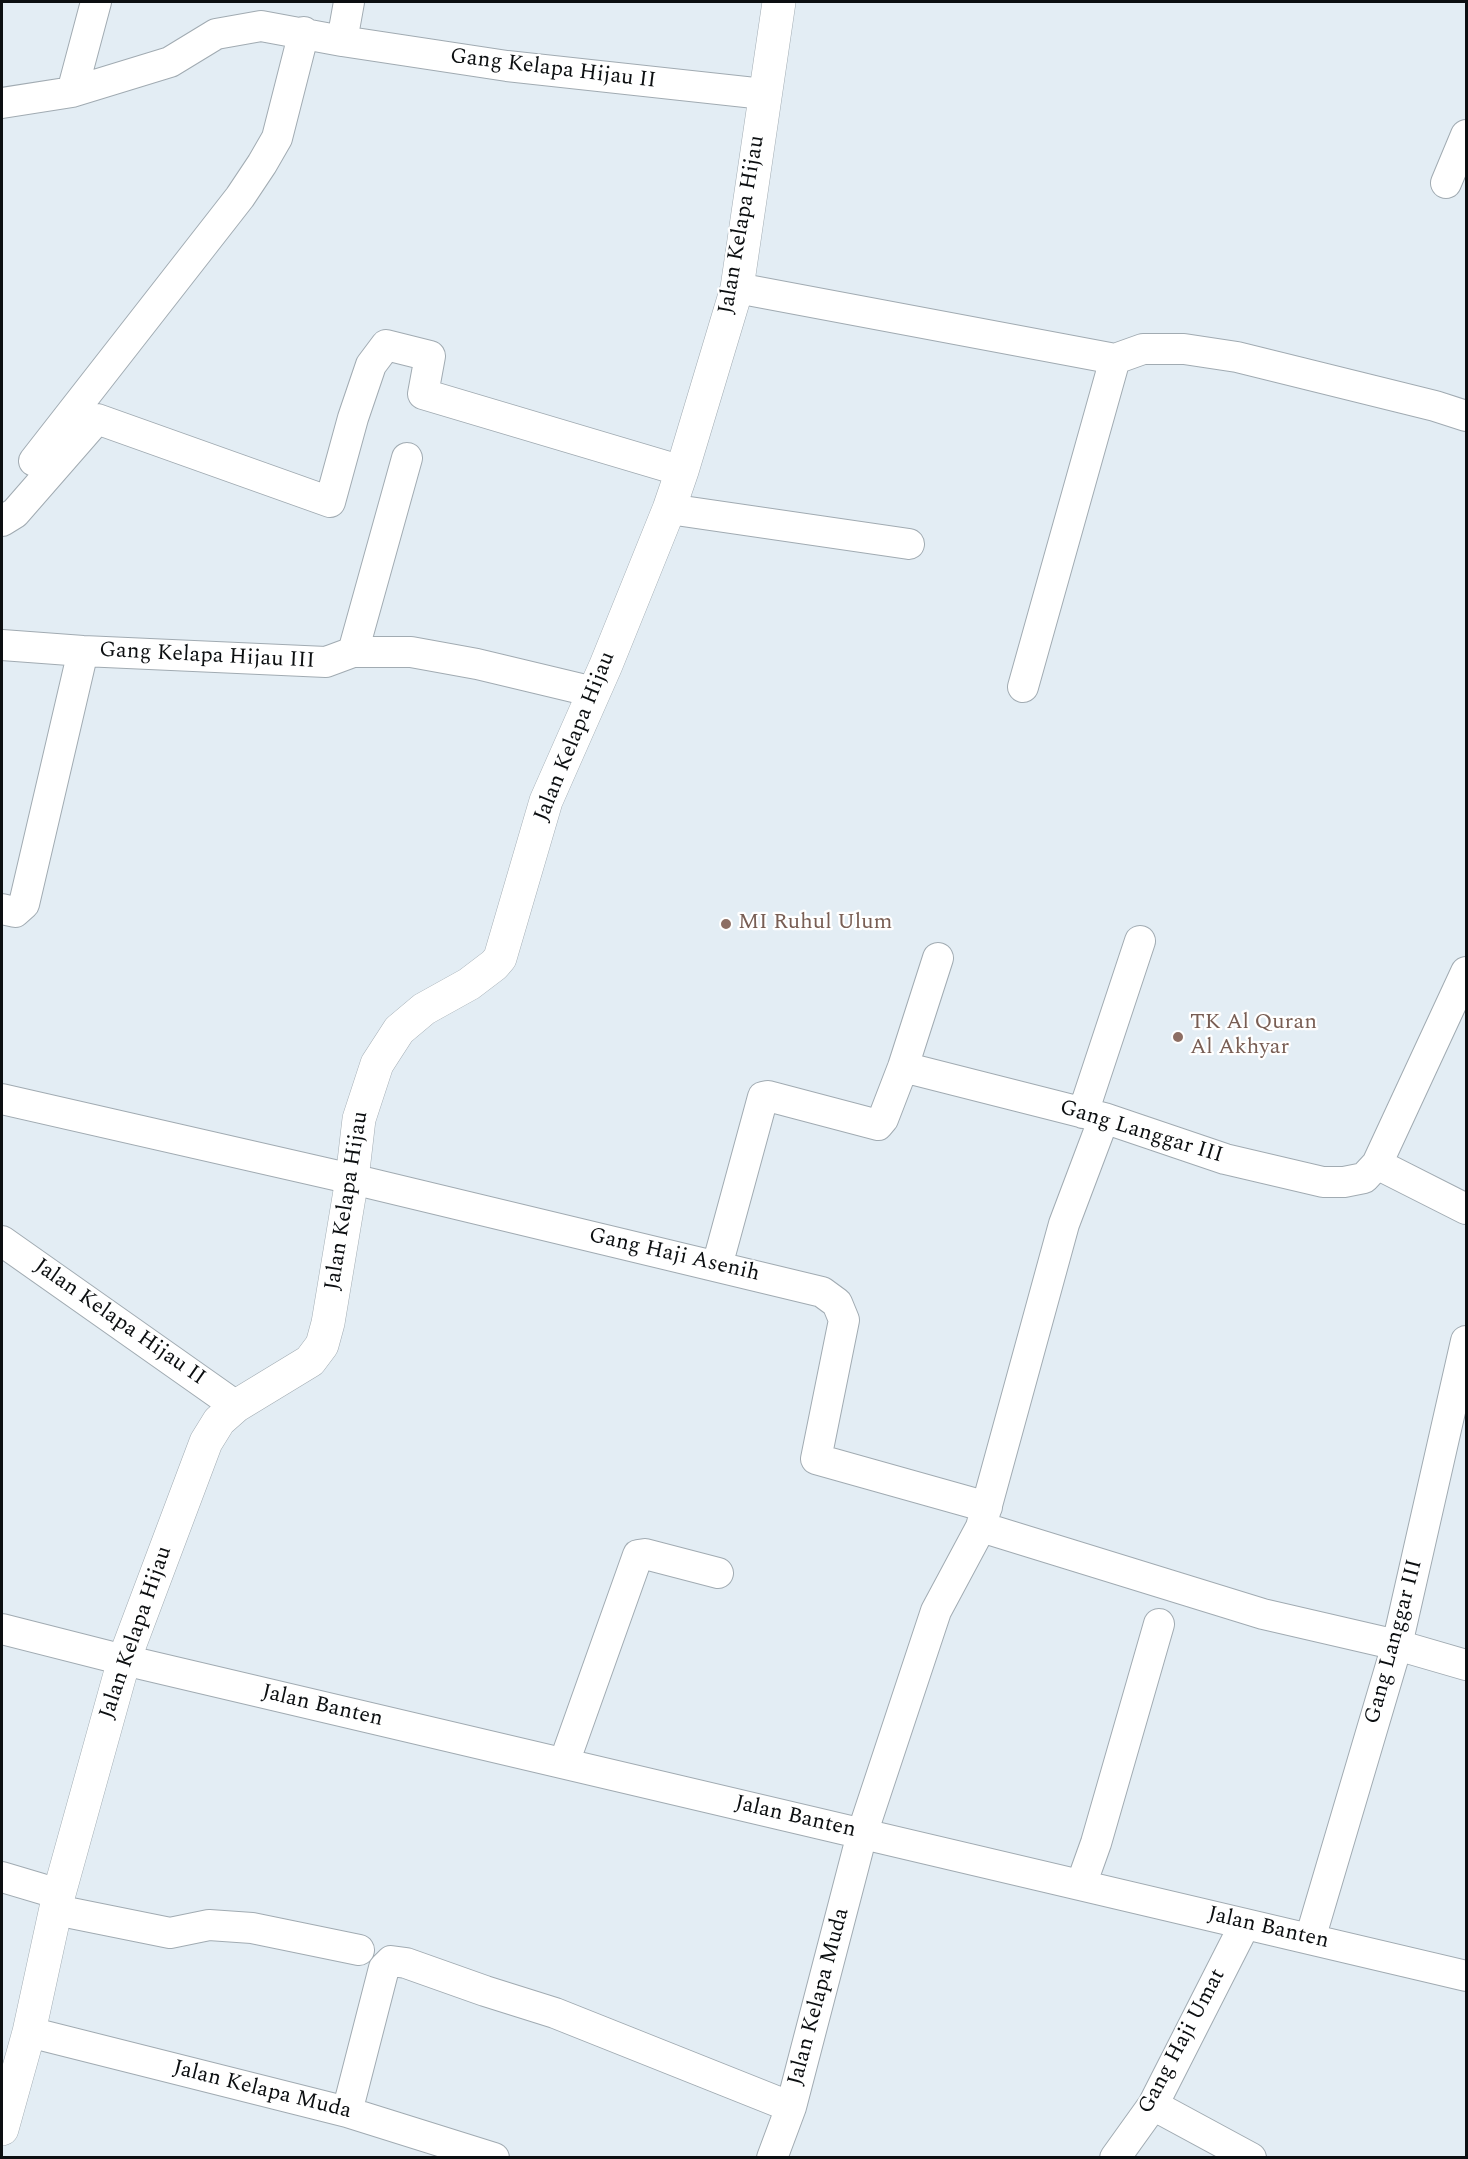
<!DOCTYPE html>
<html>
<head>
<meta charset="utf-8">
<style>
	body { margin:0 }
	#map { position:relative; width:1468px; height:2159px; overflow:hidden; background:#e3edf4; font-family:Spectral,serif }
	canvas { display:block }
	.frame { position:absolute; inset:0; border:3px solid #0c0f11; pointer-events:none }
</style>
</head>
<body>
<div id="map">
<canvas width="1468" height="2159"></canvas>
<div class="frame"></div>
</div>
<script>
const ctx = document.querySelector('canvas').getContext('2d');
ctx.lineJoin = 'round';
function poly(rows) {
  const path = new Path2D();
  for (const r of rows) {
    path.moveTo(r[0], r[1]);
    for (let i = 2; i < r.length; i += 2) path.lineTo(r[i], r[i + 1]);
  }
  return path;
}
function trace(path, color, width, dash) {
  ctx.strokeStyle = color;
  ctx.lineWidth = width;
  ctx.lineCap = dash ? 'butt' : 'round';
  ctx.setLineDash(dash || []);
  ctx.stroke(path);
}
function drawText(font, color, halo, rows, align = 'center') {
  ctx.font = font + ' Spectral,serif';
  ctx.lineWidth = 4.5;
  ctx.setLineDash([]);
  ctx.textBaseline = 'middle';
  ctx.strokeStyle = halo;
  ctx.fillStyle = color;
  for (const [text, x, y, turn = 0] of rows) {
    ctx.save();
    ctx.translate(x, y);
    ctx.rotate((+turn || 0) * Math.PI / 180);
    ctx.textAlign = isNaN(turn) ? turn : align;
    if (halo) ctx.strokeText(text, 0, 0);
    ctx.fillText(text, 0, 0);
    ctx.restore();
  }
}
const street = poly([
	[342,41,349,2],
	[72,92,96,2],
	[2,103,72,92,170,62,216,34,261,26,342,41,507,66,764,94],
	[1446,183,1466,135],
	[737,288,1115,359,1143,349,1184,349,1237,357,1435,406,1466,416],
	[34,461,240,197,262,164,277,138,304,32],
	[669,509,909,544],
	[2,521,15,513,97,419,330,502,353,418,371,365,386,345,430,356,423,394,682,471],
	[2,645,83,651,326,662,353,652,411,652,477,664,594,692],
	[353,652,407,458],
	[1023,687,1115,359],
	[2,909,15,912,24,904,83,651],
	[903,1067,1104,1118,1225,1159,1323,1182,1344,1182,1364,1178,1377,1164,1466,972],
	[2,1099,352,1179,822,1292,837,1303,844,1320,816,1459,987,1507],
	[1083,1113,1140,941],
	[1377,1164,1466,1209],
	[2,1241,236,1406],
	[717,1266,763,1097,768,1096,878,1125,883,1119,903,1067,938,958],
	[981,1527,1263,1614,1397,1645,1466,1665],
	[2,1629,124,1660,1466,1976],
	[564,1763,638,1555,645,1554,718,1573],
	[2,1877,59,1894],
	[1081,1885,1096,1843,1159,1624],
	[56,1910,170,1933,209,1925,252,1928,359,1950],
	[1310,1939,1397,1645,1466,1341],
	[29,2032,347,2112,494,2158],
	[1153,2105,1251,2158],
	[347,2112,384,1968,391,1961,406,1963,485,1991,555,2013,791,2107],
	[772,2158,791,2107,862,1834,936,1611,981,1527,1064,1224,1104,1118],
	[1115,2158,1153,2105,1245,1924]
]);
const secondary = poly([
	[2,2129,29,2032,59,1894,124,1660,206,1442,219,1421,236,1406,310,1361,322,1345,328,1323,352,1179,359,1119,377,1064,399,1030,424,1009,469,984,494,965,500,958,546,801,606,665,669,509,682,471,737,288,779,2]
]);
trace(street, '#a1abb2', 32);
trace(secondary, '#a1abb2', 34);
trace(street, '#fff', 30);
trace(secondary, '#fff', 33);
for (const [x, y, r, color] of [
	[726,924,6,"#8d6e63"],
	[1178,1037,6,"#8d6e63"]
]) {
  const dot = new Path2D();
  dot.arc(x, y, r, 0, 2 * Math.PI);
  ctx.fillStyle = color;
  ctx.fill(dot);
  trace(dot, '#fff', 2);
}
drawText('22px', '#0c0f11', '#fff', [
	["Gang Kelapa Hijau II",553,70,7],
	["Jalan Kelapa Hijau",743,225,-80],
	["Gang Kelapa Hijau III",207,657,3],
	["Jalan Kelapa Hijau",576,737,-68],
	["Gang Langgar III",1141,1133,17],
	["Jalan Kelapa Hijau",348,1201,-81],
	["Gang Haji Asenih",674,1256,13],
	["Jalan Kelapa Hijau II",119,1323,35],
	["Jalan Kelapa Hijau",137,1633,-71],
	["Gang Langgar III",1395,1642,-75],
	["Jalan Banten",322,1707,13],
	["Jalan Banten",795,1818,13],
	["Jalan Banten",1268,1929,13],
	["Jalan Kelapa Muda",820,1997,-75],
	["Gang Haji Umat",1183,2042,-62],
	["Jalan Kelapa Muda",262,2091,14]
]);
drawText('22px', '#785e54', '#fff', [
	["MI Ruhul Ulum",738,924],
	["TK Al Quran",1190,1024],
	["Al Akhyar",1190,1049]
], 'left');
</script>
</body>
</html>
